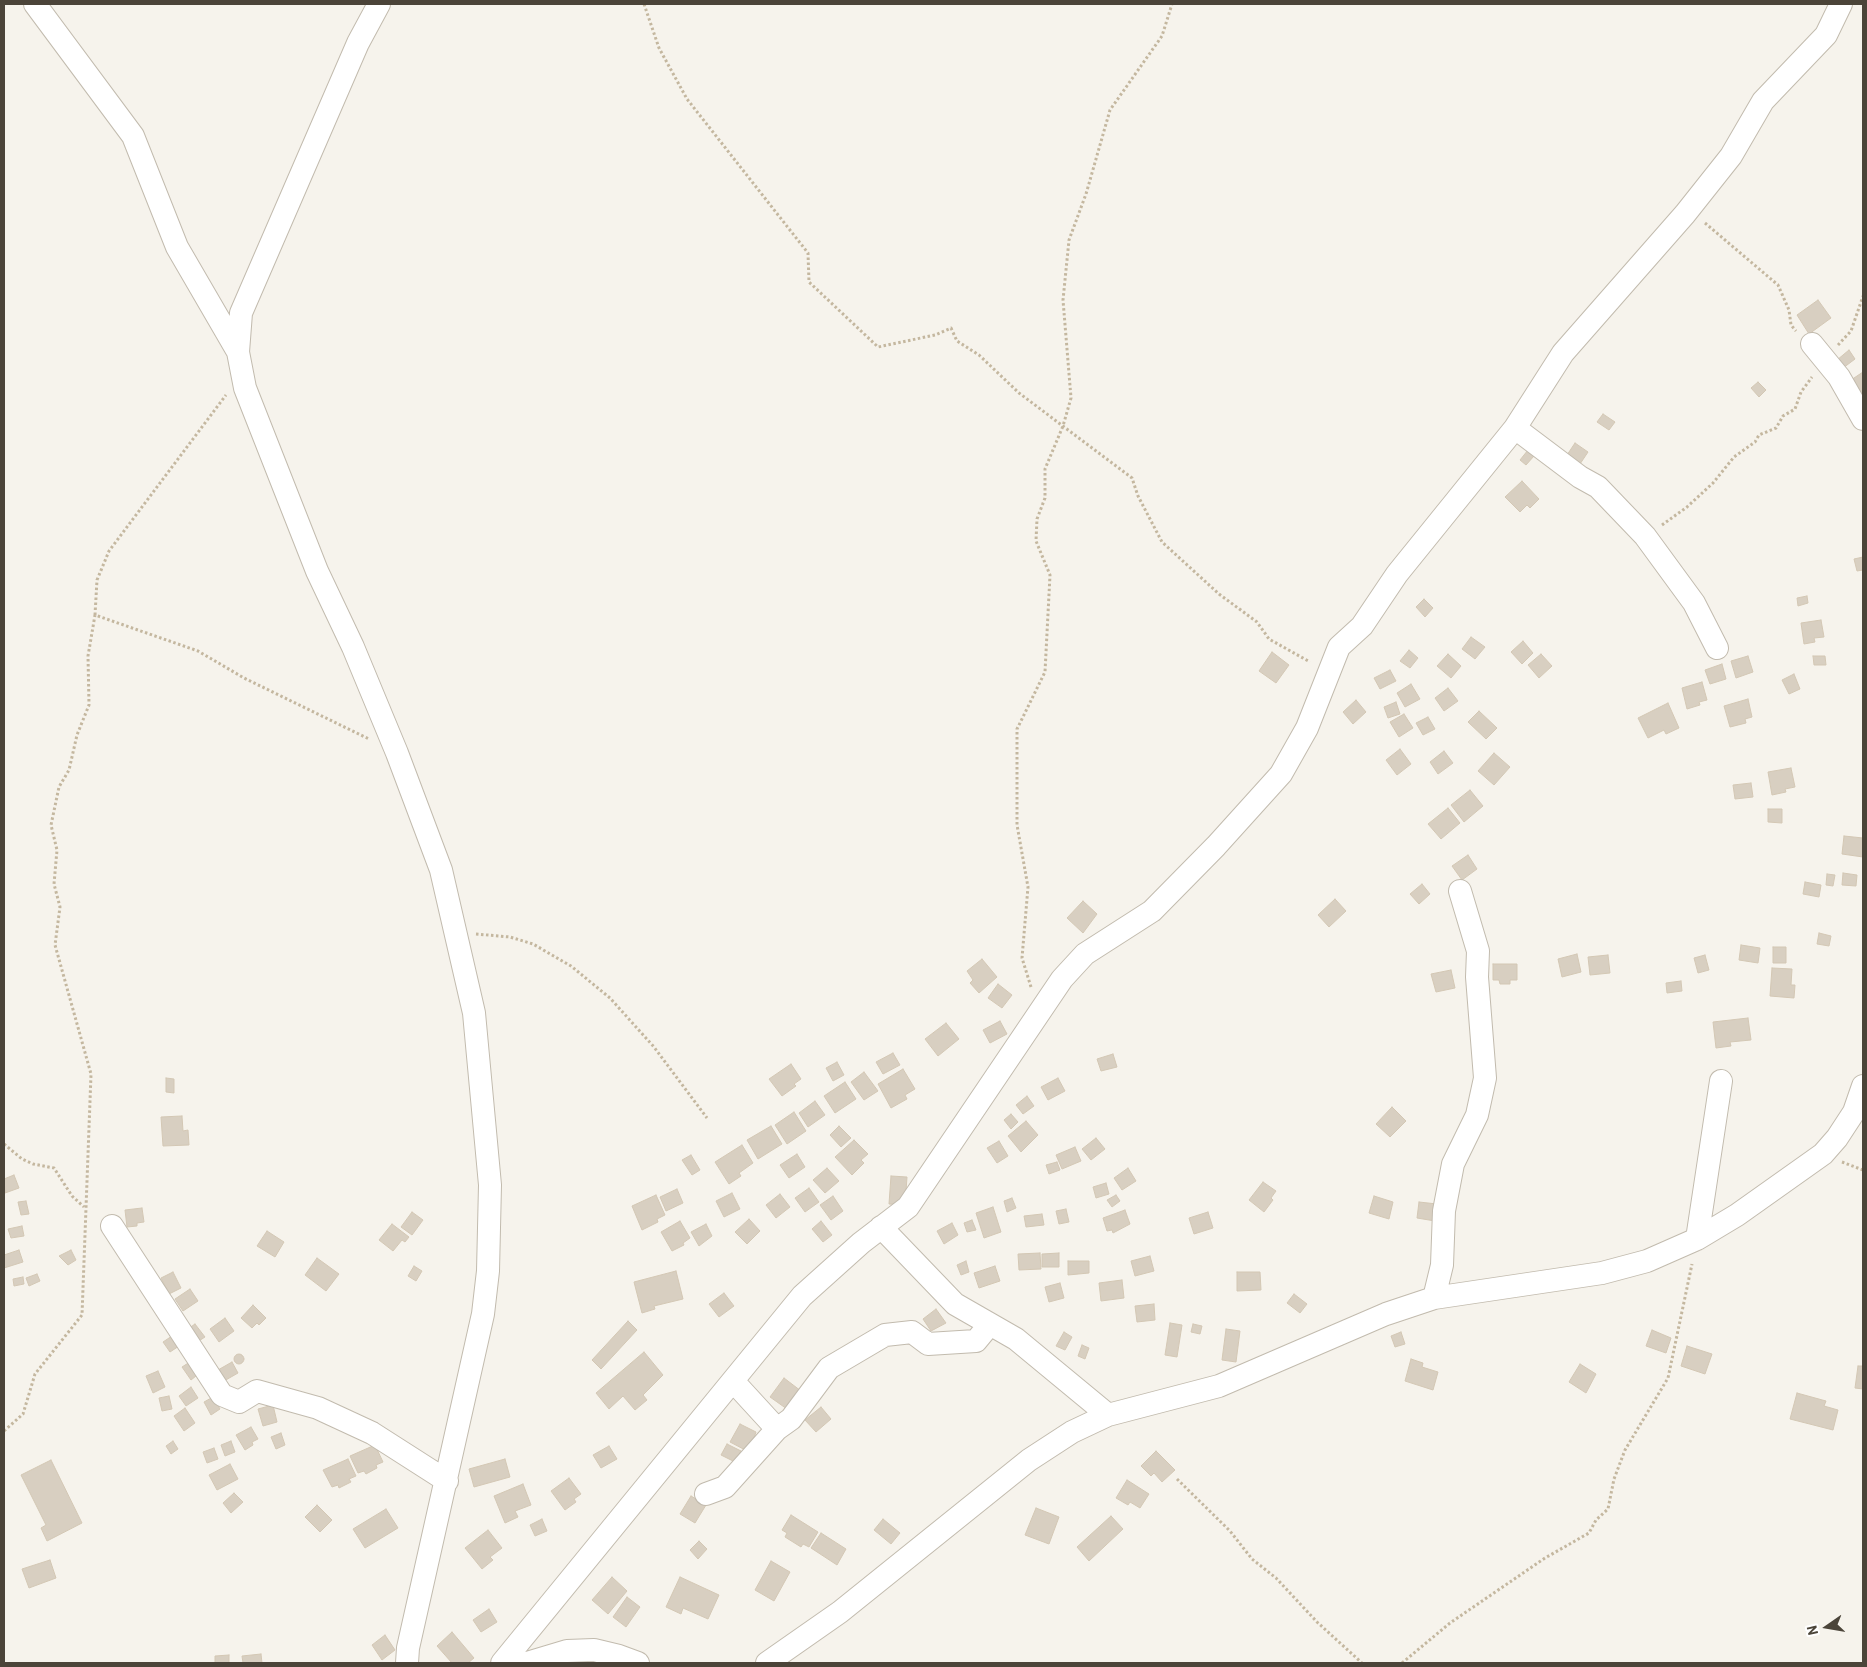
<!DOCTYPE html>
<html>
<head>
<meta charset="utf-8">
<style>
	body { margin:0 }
	#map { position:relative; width:1867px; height:1667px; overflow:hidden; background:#f6f3ec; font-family:Barlow,sans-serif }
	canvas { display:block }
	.frame { position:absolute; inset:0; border:5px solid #4b4439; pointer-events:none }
	.north { position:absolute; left:1802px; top:1602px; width:50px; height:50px; -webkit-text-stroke:4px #fff; paint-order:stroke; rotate:257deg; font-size:14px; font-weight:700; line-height:20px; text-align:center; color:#4b4439 }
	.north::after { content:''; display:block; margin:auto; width:18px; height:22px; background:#4b4439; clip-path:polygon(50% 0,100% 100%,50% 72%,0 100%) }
</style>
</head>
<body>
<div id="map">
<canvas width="1867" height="1667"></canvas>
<div class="frame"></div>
<div class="north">N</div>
</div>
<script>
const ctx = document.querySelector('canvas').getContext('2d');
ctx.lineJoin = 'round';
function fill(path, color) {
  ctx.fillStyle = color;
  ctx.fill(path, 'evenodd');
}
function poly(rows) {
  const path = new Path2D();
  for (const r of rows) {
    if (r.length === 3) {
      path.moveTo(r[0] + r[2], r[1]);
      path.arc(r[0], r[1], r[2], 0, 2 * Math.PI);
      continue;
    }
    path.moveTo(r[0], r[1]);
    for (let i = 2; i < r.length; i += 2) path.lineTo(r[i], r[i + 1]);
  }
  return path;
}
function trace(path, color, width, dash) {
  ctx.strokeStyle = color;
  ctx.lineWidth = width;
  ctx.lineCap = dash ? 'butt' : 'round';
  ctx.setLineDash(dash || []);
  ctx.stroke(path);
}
const building = poly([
	[1818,300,1831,318,1809,334,1797,315,1818,300],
	[1849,350,1855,359,1843,368,1837,360,1849,350],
	[1863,372,1863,393,1860,395,1851,380,1863,372],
	[1758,382,1766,390,1759,397,1751,388,1758,382],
	[1603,414,1615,422,1609,430,1597,422,1603,414],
	[1575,443,1588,452,1580,464,1567,455,1575,443],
	[1528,450,1534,456,1526,465,1520,460,1528,450],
	[1522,481,1539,499,1530,508,1527,505,1520,512,1505,497,1522,481],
	[1863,557,1863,570,1857,571,1854,559,1863,557],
	[1807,596,1808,603,1798,606,1797,598,1807,596],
	[1424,599,1433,608,1425,617,1416,607,1424,599],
	[1821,620,1824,637,1814,638,1815,642,1804,644,1801,623,1821,620],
	[1471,637,1485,647,1475,659,1462,649,1471,637],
	[1523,641,1533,653,1522,664,1511,652,1523,641],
	[1409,650,1418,658,1410,668,1400,661,1409,650],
	[1272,652,1289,665,1276,683,1259,671,1272,652],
	[1448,654,1461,666,1451,678,1437,666,1448,654],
	[1541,654,1552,666,1539,678,1528,665,1541,654],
	[1748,656,1753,672,1736,678,1731,661,1748,656],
	[1813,656,1825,656,1826,665,1814,665,1813,656],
	[1722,664,1726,679,1710,684,1705,670,1722,664],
	[1390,670,1396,681,1380,689,1374,678,1390,670],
	[1794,674,1800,689,1789,694,1782,680,1794,674],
	[1702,682,1707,700,1699,702,1700,705,1687,709,1682,688,1702,682],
	[1411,684,1420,699,1405,707,1397,693,1411,684],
	[1448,688,1458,701,1444,711,1435,698,1448,688],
	[1748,699,1752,717,1745,719,1746,723,1730,727,1724,706,1748,699],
	[1356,700,1366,712,1353,724,1343,712,1356,700],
	[1396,702,1400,714,1388,718,1384,707,1396,702],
	[1668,703,1679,728,1666,734,1664,730,1648,738,1638,718,1668,703],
	[1479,711,1497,728,1486,739,1468,722,1479,711],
	[1404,714,1413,728,1399,737,1390,722,1404,714],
	[1428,717,1435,729,1423,735,1416,723,1428,717],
	[1400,749,1411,764,1397,775,1386,760,1400,749],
	[1444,751,1453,763,1438,774,1430,762,1444,751],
	[1494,753,1510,767,1494,785,1478,771,1494,753],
	[1791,768,1795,787,1785,789,1786,792,1772,795,1768,772,1791,768],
	[1751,783,1753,797,1735,799,1733,785,1751,783],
	[1470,790,1483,806,1464,822,1451,805,1470,790],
	[1448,808,1460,823,1441,839,1428,824,1448,808],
	[1768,809,1782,809,1782,823,1768,822,1768,809],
	[1844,836,1863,838,1863,857,1842,854,1844,836],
	[1468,855,1477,869,1462,880,1452,866,1468,855],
	[1843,873,1857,875,1856,886,1842,885,1843,873],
	[1827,874,1835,875,1833,886,1826,885,1827,874],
	[1805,882,1821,885,1819,897,1803,894,1805,882],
	[1422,884,1430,894,1419,904,1410,894,1422,884],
	[1335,899,1346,911,1329,927,1318,915,1335,899],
	[1083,901,1097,914,1083,933,1067,918,1083,901],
	[1819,933,1831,936,1829,946,1817,944,1819,933],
	[1741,945,1760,948,1758,963,1739,960,1741,945],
	[1773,947,1786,947,1786,963,1773,963,1773,947],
	[1577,954,1581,972,1562,977,1558,959,1577,954],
	[1608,955,1610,973,1590,975,1588,957,1608,955],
	[1705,955,1709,970,1698,973,1694,958,1705,955],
	[982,959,997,977,979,993,970,983,973,980,967,971,982,959],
	[1493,964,1517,964,1517,980,1510,980,1510,984,1500,984,1499,980,1493,980,1493,964],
	[1772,968,1792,969,1791,985,1795,985,1794,998,1770,996,1772,968],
	[1451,970,1455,988,1436,992,1431,974,1451,970],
	[1681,981,1682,991,1667,993,1666,983,1681,981],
	[998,984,1012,995,1002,1008,988,998,998,984],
	[1748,1018,1751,1040,1730,1042,1731,1046,1716,1048,1713,1022,1748,1018],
	[1000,1021,1007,1034,990,1043,983,1030,1000,1021],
	[946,1023,959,1039,938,1056,925,1039,946,1023],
	[893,1053,900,1065,883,1074,876,1062,893,1053],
	[1113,1054,1117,1067,1101,1071,1097,1059,1113,1054],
	[837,1062,844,1075,833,1081,826,1068,837,1062],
	[791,1064,801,1079,794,1084,796,1086,782,1096,769,1079,791,1064],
	[903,1069,915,1089,905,1095,907,1099,891,1108,878,1084,903,1069],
	[864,1072,878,1091,864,1100,851,1082,864,1072],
	[166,1078,174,1079,174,1093,166,1092,166,1078],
	[1058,1078,1065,1091,1048,1100,1041,1087,1058,1078],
	[845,1082,856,1099,835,1113,824,1096,845,1082],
	[1027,1096,1034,1106,1023,1114,1016,1105,1027,1096],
	[815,1101,825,1115,808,1127,799,1113,815,1101],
	[1392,1107,1406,1121,1390,1137,1376,1124,1392,1107],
	[794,1112,806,1131,787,1144,775,1125,794,1112],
	[1011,1114,1018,1122,1011,1129,1004,1120,1011,1114],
	[182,1116,183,1131,188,1130,189,1145,163,1146,161,1117,182,1116],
	[1026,1121,1038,1135,1021,1152,1008,1136,1026,1121],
	[771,1126,782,1144,758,1159,747,1140,771,1126],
	[839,1126,851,1138,841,1147,830,1135,839,1126],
	[1096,1138,1105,1149,1091,1160,1082,1149,1096,1138],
	[854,1140,868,1154,861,1160,864,1163,852,1175,835,1157,854,1140],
	[999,1141,1008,1156,997,1163,987,1148,999,1141],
	[742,1145,753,1163,739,1173,741,1176,729,1184,715,1162,742,1145],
	[1075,1147,1081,1161,1062,1169,1056,1155,1075,1147],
	[797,1154,805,1167,789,1178,780,1165,797,1154],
	[691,1155,700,1170,692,1175,682,1160,691,1155],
	[1057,1162,1060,1170,1049,1174,1046,1165,1057,1162],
	[827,1168,839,1181,825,1193,813,1180,827,1168],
	[1128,1168,1136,1181,1122,1190,1114,1178,1128,1168],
	[14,1175,19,1188,5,1193,4,1179,14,1175],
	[891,1176,907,1177,905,1205,889,1204,891,1176],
	[1263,1182,1276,1191,1271,1198,1273,1200,1264,1212,1249,1200,1263,1182],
	[1106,1183,1109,1194,1096,1198,1093,1187,1106,1183],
	[809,1188,819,1202,805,1212,795,1198,809,1188],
	[677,1189,683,1203,666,1211,660,1197,677,1189],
	[732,1193,740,1209,724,1217,716,1201,732,1193],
	[780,1194,790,1207,776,1218,766,1205,780,1194],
	[656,1195,665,1215,657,1219,658,1222,642,1230,632,1206,656,1195],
	[1116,1195,1120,1201,1112,1207,1107,1200,1116,1195],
	[833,1196,843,1211,831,1220,820,1205,833,1196],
	[1374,1196,1393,1202,1389,1219,1369,1213,1374,1196],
	[1012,1198,1016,1208,1007,1212,1004,1201,1012,1198],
	[26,1201,29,1214,21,1215,18,1202,26,1201],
	[1419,1202,1437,1204,1435,1221,1417,1218,1419,1202],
	[993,1207,1001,1232,984,1238,976,1213,993,1207],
	[142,1208,144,1222,137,1223,137,1226,127,1227,125,1210,142,1208],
	[1066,1209,1069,1222,1059,1224,1056,1211,1066,1209],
	[1125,1210,1130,1224,1113,1233,1112,1230,1107,1231,1103,1218,1125,1210],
	[412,1212,423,1220,412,1235,401,1227,412,1212],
	[1208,1212,1213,1228,1194,1234,1189,1218,1208,1212],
	[1042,1214,1044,1225,1026,1227,1024,1216,1042,1214],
	[749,1219,760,1231,747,1244,735,1232,749,1219],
	[972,1220,976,1230,967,1232,964,1223,972,1220],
	[680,1221,690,1238,683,1243,684,1245,672,1251,661,1232,680,1221],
	[821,1221,832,1235,823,1242,812,1229,821,1221],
	[952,1223,958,1235,944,1244,937,1231,952,1223],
	[392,1224,409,1237,405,1242,402,1240,393,1251,379,1240,392,1224],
	[706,1224,712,1236,699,1246,691,1232,706,1224],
	[22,1226,24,1236,11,1238,8,1229,22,1226],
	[267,1231,284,1242,275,1257,257,1246,267,1231],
	[19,1250,23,1262,4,1268,4,1255,19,1250],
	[71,1250,76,1260,68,1265,59,1256,71,1250],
	[1040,1253,1041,1269,1019,1270,1018,1254,1040,1253],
	[1059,1253,1059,1267,1042,1267,1042,1254,1059,1253],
	[1150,1256,1154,1271,1135,1276,1131,1261,1150,1256],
	[317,1258,339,1274,326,1291,305,1275,317,1258],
	[966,1261,969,1272,961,1275,957,1265,966,1261],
	[1068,1261,1089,1261,1089,1273,1068,1275,1068,1261],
	[414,1266,422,1271,416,1281,408,1276,414,1266],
	[995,1266,1000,1281,979,1288,974,1273,995,1266],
	[676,1271,683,1299,654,1306,655,1309,642,1313,634,1282,676,1271],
	[173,1272,181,1288,169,1294,161,1278,173,1272],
	[1237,1272,1260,1272,1261,1290,1237,1291,1237,1272],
	[37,1274,40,1281,29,1286,26,1278,37,1274],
	[23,1277,24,1284,14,1286,13,1279,23,1277],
	[1122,1280,1124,1298,1101,1301,1099,1283,1122,1280],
	[1060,1283,1064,1298,1049,1302,1045,1287,1060,1283],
	[190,1289,198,1301,183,1311,175,1299,190,1289],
	[724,1293,734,1306,719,1317,709,1304,724,1293],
	[1294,1294,1307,1304,1300,1313,1287,1303,1294,1294],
	[1154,1304,1155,1320,1137,1322,1135,1306,1154,1304],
	[253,1305,266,1318,259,1325,257,1323,252,1328,241,1318,253,1305],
	[936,1309,946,1323,931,1331,923,1319,936,1309],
	[225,1318,234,1331,219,1342,210,1329,225,1318],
	[628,1321,637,1330,601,1369,592,1360,628,1321],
	[1170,1323,1182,1325,1177,1357,1165,1355,1170,1323],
	[195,1324,205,1337,194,1344,185,1331,195,1324],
	[1193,1324,1202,1326,1200,1334,1191,1332,1193,1324],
	[1226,1329,1240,1331,1236,1362,1222,1360,1226,1329],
	[1652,1330,1671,1338,1666,1353,1646,1346,1652,1330],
	[1064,1332,1072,1337,1065,1350,1056,1346,1064,1332],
	[1401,1332,1405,1344,1395,1347,1391,1336,1401,1332],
	[172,1336,179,1346,170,1352,163,1342,172,1336],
	[1082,1345,1089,1348,1085,1359,1078,1356,1082,1345],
	[1687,1346,1712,1354,1705,1374,1681,1366,1687,1346],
	[644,1352,663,1375,643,1395,647,1400,635,1410,623,1396,609,1409,596,1393,644,1352],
	[239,1359,5],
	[1411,1359,1423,1363,1422,1367,1438,1372,1433,1390,1405,1381,1411,1359],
	[193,1360,201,1372,191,1380,182,1367,193,1360],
	[232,1362,238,1373,224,1381,218,1370,232,1362],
	[1580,1364,1596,1374,1586,1393,1569,1382,1580,1364],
	[1858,1366,1863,1366,1863,1389,1855,1388,1858,1366],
	[158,1371,165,1387,153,1393,146,1376,158,1371],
	[784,1378,801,1391,787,1409,770,1397,784,1378],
	[191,1387,198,1398,186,1406,179,1396,191,1387],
	[1797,1393,1826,1401,1824,1406,1838,1410,1833,1430,1790,1419,1797,1393],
	[169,1396,172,1409,162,1411,159,1398,169,1396],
	[213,1397,220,1409,211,1415,204,1402,213,1397],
	[273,1405,277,1422,263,1426,258,1409,273,1405],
	[821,1407,831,1419,816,1432,805,1420,821,1407],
	[185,1408,195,1423,184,1431,174,1416,185,1408],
	[740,1424,756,1432,749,1452,730,1442,740,1424],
	[251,1427,258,1439,252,1442,253,1445,245,1450,236,1435,251,1427],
	[281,1433,285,1445,276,1449,271,1437,281,1433],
	[173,1441,178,1449,171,1454,166,1446,173,1441],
	[231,1441,235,1452,225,1456,221,1445,231,1441],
	[727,1444,741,1451,735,1462,721,1455,727,1444],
	[375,1445,383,1462,376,1465,377,1468,366,1474,364,1471,358,1473,350,1456,375,1445],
	[609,1446,617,1459,601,1468,593,1455,609,1446],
	[214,1448,218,1459,207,1463,203,1452,214,1448],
	[1156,1451,1175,1470,1162,1482,1154,1473,1151,1476,1141,1466,1156,1451],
	[348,1459,356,1476,349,1479,351,1482,339,1488,338,1485,332,1487,323,1470,348,1459],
	[505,1459,510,1477,474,1487,469,1469,505,1459],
	[51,1460,82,1523,47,1541,41,1528,46,1525,21,1475,51,1460],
	[230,1464,238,1479,217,1490,209,1475,230,1464],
	[569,1478,581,1494,574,1499,576,1502,565,1510,551,1491,569,1478],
	[1127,1480,1149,1494,1140,1508,1130,1502,1128,1505,1116,1498,1127,1480],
	[523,1484,531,1505,515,1511,518,1517,505,1523,494,1496,523,1484],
	[234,1493,243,1502,231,1513,223,1503,234,1493],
	[691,1496,706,1505,695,1523,680,1514,691,1496],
	[317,1505,332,1520,320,1532,305,1517,317,1505],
	[1036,1508,1059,1517,1049,1544,1025,1535,1036,1508],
	[386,1509,398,1528,365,1548,353,1529,386,1509],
	[791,1515,818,1532,809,1547,803,1544,801,1547,785,1537,787,1533,782,1530,791,1515],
	[1111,1516,1123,1529,1089,1561,1077,1547,1111,1516],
	[542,1519,547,1531,535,1536,530,1525,542,1519],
	[883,1519,900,1533,891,1544,874,1530,883,1519],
	[488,1530,502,1548,490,1557,493,1560,482,1569,465,1548,488,1530],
	[821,1533,846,1549,837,1565,811,1548,821,1533],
	[699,1541,707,1549,698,1559,690,1550,699,1541],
	[50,1560,56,1578,29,1588,22,1569,50,1560],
	[771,1561,790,1572,774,1601,755,1590,771,1561],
	[612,1577,627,1591,608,1614,592,1600,612,1577],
	[680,1577,719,1595,708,1619,683,1608,681,1614,666,1607,680,1577],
	[627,1597,640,1607,626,1627,613,1617,627,1597],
	[489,1609,497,1622,481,1632,473,1620,489,1609],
	[452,1632,474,1658,468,1663,452,1663,437,1646,452,1632],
	[385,1635,395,1650,382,1660,372,1645,385,1635],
	[261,1654,262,1663,243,1663,242,1656,261,1654],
	[229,1655,229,1663,215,1663,215,1656,229,1655]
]);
fill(building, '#d8cfc1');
trace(building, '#d3c7b4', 1);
const minor = poly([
	[35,4,133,136,177,247,238,352],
	[379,4,358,43,241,313,238,352,245,388,317,571,353,647,397,753,441,870,474,1013,490,1185,488,1271,483,1314,408,1648,407,1663],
	[1812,344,1839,377,1863,419],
	[1515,428,1580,477,1598,487,1645,536,1694,603,1717,648],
	[112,1226,222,1395,239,1402,257,1391,318,1408,372,1433,447,1481],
	[881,1227,955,1304,1016,1339,1108,1415],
	[1697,1239,1721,1081],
	[1434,1298,1442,1265,1444,1211,1453,1164,1477,1115,1485,1078,1477,977,1478,951,1460,891],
	[733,1381,777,1429],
	[706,1494,725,1487,777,1429,791,1419,829,1368,885,1335,912,1332,928,1344,976,1341,990,1324],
	[502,1663,802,1296,861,1243,908,1207,1062,979,1085,954,1152,911,1216,846,1281,774,1307,728,1339,647,1362,626,1397,574,1515,428,1563,353,1685,214,1731,156,1763,101,1826,35,1841,4],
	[527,1663,567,1651,594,1650,619,1656,638,1663],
	[767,1663,840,1612,1029,1460,1072,1432,1108,1415,1219,1386,1386,1314,1434,1298,1602,1273,1647,1261,1697,1239,1737,1215,1823,1154,1837,1138,1854,1112,1863,1086]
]);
trace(minor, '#c2bbae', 24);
trace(poly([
	[644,4,659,48,687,99,808,253,809,282,878,347,935,335,951,328,957,341,979,355,1019,393,1132,478,1138,496,1162,542,1219,594,1257,622,1269,639,1310,662],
	[1705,223,1778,285,1789,310,1791,325,1796,331],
	[1838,345,1851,331,1863,296],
	[1662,525,1687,507,1713,483,1734,457,1755,442,1759,435,1776,428,1783,416,1795,409,1801,392,1812,377],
	[95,615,97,580,109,551,226,395],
	[476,934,510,937,533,944,571,966,610,998,654,1047,707,1118],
	[1031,987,1022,958,1028,887,1017,825,1017,729,1045,672,1050,575,1036,541,1037,519,1045,498,1045,469,1063,426,1071,398,1063,300,1069,240,1086,194,1110,110,1162,36,1172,4],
	[4,1144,22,1159,33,1164,54,1168,72,1196,84,1207],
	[1842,1162,1863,1170],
	[4,1431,23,1414,35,1374,82,1315,91,1074,55,945,60,907,54,884,57,850,51,825,59,787,69,770,77,735,89,705,88,656,95,615,198,651,244,678,369,739],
	[1177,1479,1230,1531,1252,1559,1276,1578,1317,1622,1362,1663],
	[1402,1663,1450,1623,1545,1558,1589,1533,1596,1520,1608,1509,1614,1479,1625,1450,1668,1378,1692,1264]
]), '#c4b79f', 3, [2.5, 2.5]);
trace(minor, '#fff', 22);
</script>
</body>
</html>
